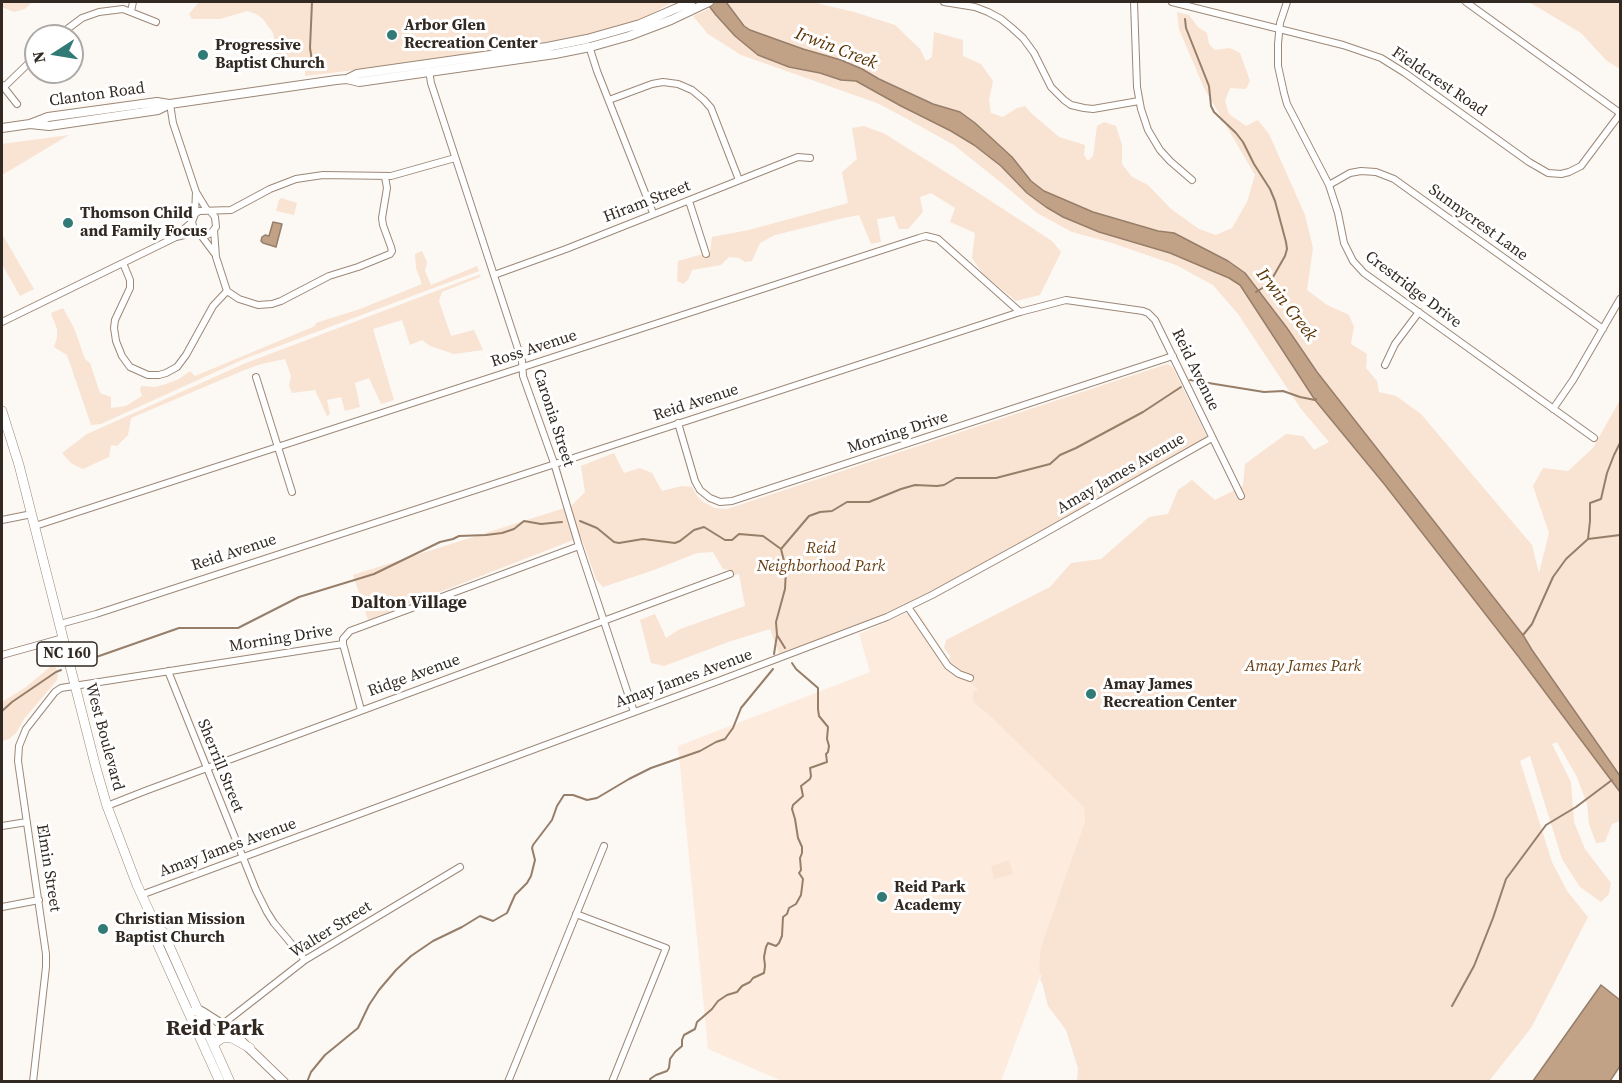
<!DOCTYPE html>
<html>
<head>
<meta charset="utf-8">
<style>
	body { margin:0 }
	#map { position:relative; width:1622px; height:1083px; overflow:hidden; background:#fcf8f4; font-family:"Source Serif 4",serif }
	canvas { display:block }
	.frame { position:absolute; inset:0; border:3px solid #312922; pointer-events:none }
	.north { position:absolute; left:24px; top:24px; width:60px; height:60px; box-sizing:border-box; background:#fff; border:2px solid #ada9a7; border-radius:50%; rotate:258deg; font-size:16px; font-weight:700; line-height:24px; text-align:center; color:#312922 }
	.north::after { content:''; display:block; margin:auto; width:21px; height:27px; background:#317a76; clip-path:polygon(50% 0,100% 100%,50% 72%,0 100%) }
</style>
</head>
<body>
<div id="map">
<canvas width="1622" height="1083"></canvas>
<div class="frame"></div>
<div class="north">N</div>
</div>
<script>
const ctx = document.querySelector('canvas').getContext('2d');
ctx.lineJoin = 'round';
function fill(path, color) {
  ctx.fillStyle = color;
  ctx.fill(path, 'evenodd');
}
function poly(rows) {
  const path = new Path2D();
  for (const r of rows) {
    path.moveTo(r[0], r[1]);
    for (let i = 2; i < r.length; i += 2) path.lineTo(r[i], r[i + 1]);
  }
  return path;
}
function trace(path, color, width, dash) {
  ctx.strokeStyle = color;
  ctx.lineWidth = width;
  ctx.lineCap = dash ? 'butt' : 'round';
  ctx.setLineDash(dash || []);
  ctx.stroke(path);
}
function drawText(font, color, halo, rows, align = 'center') {
  ctx.font = font + ' "Source Serif 4",serif';
  ctx.lineWidth = 6;
  ctx.setLineDash([]);
  ctx.textBaseline = 'middle';
  ctx.strokeStyle = halo;
  ctx.fillStyle = color;
  for (const [text, x, y, turn = 0] of rows) {
    ctx.save();
    ctx.translate(x, y);
    ctx.rotate((+turn || 0) * Math.PI / 180);
    ctx.textAlign = isNaN(turn) ? turn : align;
    if (halo) ctx.strokeText(text, 0, 0);
    ctx.fillText(text, 0, 0);
    ctx.restore();
  }
}
fill(poly([
	[916,609,948,659,1101,814,1001,1081,782,1081,708,1049,678,746,870,672,859,634]
]), '#fdecde');
fill(poly([
	[2,2,32,2,25,9,14,12,2,7],
	[199,2,672,2,648,16,631,23,580,37,406,64,305,76,305,68,295,70,277,67,276,46,273,33,263,19,256,14,247,11,220,19,192,19,189,14],
	[726,2,815,2,820,4,854,12,895,25,920,49,926,61,932,57,934,32,963,40,963,56,981,64,993,81,989,100,991,113,1003,117,1017,108,1025,106,1031,113,1059,137,1085,145,1084,155,1088,161,1093,156,1097,126,1104,122,1116,126,1122,145,1122,164,1132,177,1148,185,1171,209,1199,229,1216,235,1232,228,1247,202,1255,175,1204,88,1179,29,1177,12,1189,15,1198,27,1207,33,1209,44,1215,50,1230,48,1240,53,1250,81,1246,89,1230,88,1225,101,1229,114,1246,126,1258,120,1269,134,1305,215,1313,248,1307,290,1327,305,1349,315,1354,327,1351,344,1367,354,1366,368,1377,381,1379,392,1396,396,1421,414,1532,545,1539,573,1549,533,1533,486,1543,468,1568,471,1593,448,1620,400,1620,776,1531,650,1523,635,1317,372,1287,328,1257,291,1251,280,1174,233,1158,231,1093,212,1044,191,1031,181,1012,157,960,112,933,104,879,79,862,69,841,60,803,49,750,30,744,26],
	[1529,2,1620,2,1620,69,1607,61,1581,33],
	[711,8,735,36,758,55,841,80,856,81,923,118,951,131,974,145,1001,166,1027,193,1063,217,1099,232,1170,253,1229,278,1240,285,1315,400,1343,434,1356,427,1620,792,1620,821,1612,824,1605,842,1596,843,1589,824,1587,804,1577,777,1557,742,1552,744,1571,782,1574,822,1585,849,1611,883,1609,894,1601,902,1580,887,1562,859,1530,756,1520,761,1552,862,1567,891,1588,917,1531,1028,1489,1081,1077,1081,1078,1068,1066,1030,1048,1006,1042,982,1040,980,1041,976,1039,968,1041,947,1085,822,1084,807,987,713,973,702,973,692,978,690,948,659,951,657,944,648,946,640,1050,587,1071,563,1101,559,1149,517,1168,514,1178,490,1192,480,1215,500,1243,486,1245,464,1286,434,1303,436,1314,450,1329,442,1301,409,1238,314,1213,285,1176,265,1109,242,1072,232,1037,213,1004,185,954,145,911,121,877,103,741,55,708,34,693,16],
	[864,126,885,134,974,190,1052,241,1061,252,1040,295,1016,301,983,274,972,258,975,233,950,222,955,208,931,193,920,197,923,212,908,229,899,229,894,216,877,219,881,242,871,244,859,215,839,219,775,235,760,243,752,261,745,262,739,258,729,257,721,265,692,270,688,280,683,284,677,281,678,261,710,252,712,237,749,230,848,203,842,172,857,159,852,128],
	[69,135,2,175,2,144],
	[281,198,297,203,294,215,276,211,279,200],
	[2,234,34,289,20,296,2,264],
	[422,251,427,262,425,271,431,285,477,266,479,271,244,359,101,424,91,425,67,355,54,347,57,337,57,329,51,313,63,308,74,328,85,359,90,363,100,393,111,397,111,408,126,406,142,396,140,390,141,386,155,387,166,384,179,379,190,371,195,376,315,326,316,323,360,309,422,284,416,268,415,254],
	[481,274,480,277,442,292,439,301,451,336,474,330,483,350,454,354,430,346,422,340,410,345,402,320,373,329,394,400,381,404,369,378,355,383,360,407,345,411,341,397,327,400,330,414,327,416,315,390,292,393,289,386,291,376,285,359,261,364,242,371,131,418,128,435,117,446,111,445,109,457,83,469,72,464,62,453,87,434,246,363],
	[1167,364,1170,365,1173,368,1207,437,1031,537,914,601,856,626,779,654,770,629,731,641,664,666,651,663,640,620,655,614,666,638,680,629,745,606,739,574,731,576,729,570,723,569,713,552,697,553,654,570,603,587,596,579,581,537,368,620,353,575,571,506,585,492,581,466,614,453,624,473,640,468,652,473,662,491,682,486,692,487,697,496,703,502,715,508,727,509],
	[55,666,58,674,57,680,24,719,16,733,9,739,2,741,2,702,26,687,50,667],
	[1009,860,1013,874,994,879,991,866]
]), '#f9e3d2');
const water = poly([
	[706,2,726,2,744,26,750,30,803,49,841,60,862,69,879,79,933,104,960,112,975,123,1012,157,1031,181,1044,191,1093,212,1158,231,1174,233,1228,261,1245,273,1287,328,1317,372,1523,635,1532,650,1620,776,1620,792,1518,656,1385,485,1315,400,1240,285,1229,278,1170,253,1099,232,1063,217,1046,207,1027,193,1001,166,974,145,951,131,901,106,856,81,841,80,820,73,789,67,758,55,735,36,716,15,706,2],
	[273,222,282,224,276,247,263,243,261,241,262,237,265,235,269,236,273,222],
	[1601,985,1620,1000,1620,1066,1610,1081,1533,1081,1601,985]
]);
fill(water, '#c2a287');
trace(water, '#967e69', 1.5);
trace(poly([
	[1185,19,1186,28,1209,86,1211,106,1214,112,1236,133,1243,142,1254,164,1270,189,1275,201,1286,242,1287,249,1285,256,1269,284,1256,292],
	[312,61,310,48,312,2],
	[1190,380,1264,392,1283,391,1300,397,1315,400,1316,399],
	[580,521,597,528,614,542,619,543,643,539,675,543,680,541,694,530,704,527,725,540,732,540,739,534,763,536,781,549,786,569,785,589,776,622,777,635,774,654],
	[1588,539,1590,521,1590,503,1601,499,1607,473,1614,455,1620,443],
	[781,549,809,516,820,512,832,511,847,502,869,502,901,489,915,485,937,486,944,485,956,478,996,478,1050,464,1060,455,1076,448,1143,412,1181,387],
	[777,635,785,648],
	[1523,635,1532,624,1553,577,1566,559,1588,539,1620,535],
	[82,662,179,628,238,628,299,597,374,574,440,542,453,539,459,536,486,535,502,533,514,529,524,521,541,524,562,522],
	[2,711,12,702,56,672,61,670],
	[1452,1006,1474,966,1493,918,1506,879,1546,825,1576,807,1612,780],
	[307,1082,311,1072,325,1055,358,1028,369,1005,379,990,396,970,411,956,433,941,462,927,480,916,493,921,507,913,515,895,527,883,531,876,535,860,532,848,533,845,552,820,557,806,564,795,573,795,587,800,597,798,629,779,651,768,700,751,716,742,725,739,733,728,741,708,773,669],
	[651,1082,650,1079,656,1075,667,1071,669,1068,670,1059,675,1052,682,1046,682,1040,684,1035,695,1029,697,1022,712,1009,718,1001,727,995,737,992,742,986,750,982,753,978,764,973,765,966,764,957,766,947,768,943,776,946,779,943,782,936,783,917,787,914,789,908,796,904,801,895,803,879,799,873,801,870,800,858,802,853,802,847,798,838,795,819,792,809,793,805,803,796,801,786,810,779,811,776,810,768,827,762,826,754,828,752,829,746,827,739,828,727,819,716,818,709,818,688,796,669,792,663]
]), '#967e69', 2);
const street = poly([
	[944,2,975,7,988,12,1001,19,1012,28,1023,38,1034,53,1051,87,1064,100,1071,105,1084,108,1093,109,1139,101],
	[1134,2,1137,87,1141,109,1148,130,1160,150,1170,161,1192,180],
	[1172,2,1343,45,1381,58,1405,73,1529,162,1548,173,1561,174,1569,172,1581,166,1620,114],
	[1287,2,1280,23,1278,44,1278,66,1284,93,1287,104,1329,185,1338,213,1344,243,1353,261,1364,273,1594,438],
	[1466,2,1620,113],
	[131,11,133,2],
	[58,36,82,18,99,12,123,9,156,22],
	[589,46,597,71,653,213],
	[429,70,431,83,522,361,523,376,554,463,579,546,634,712],
	[2,85,17,104],
	[4,87,36,56],
	[609,100,652,84,663,82,678,84,692,90,704,100,711,108,739,180],
	[170,104,173,123,196,192,207,210],
	[1329,185,1350,173,1361,171,1376,172,1394,179,1603,329],
	[689,201,706,254],
	[210,211,215,217,216,227,211,233,207,235,200,234,194,229,192,222,195,214,199,211,231,210,270,189,296,179,323,175,391,176,455,158],
	[195,214,196,192],
	[214,230,216,257,227,291,239,299,258,305,272,304,281,301,329,276,358,267,390,254,392,251,391,247,383,225,382,218,387,188,385,177],
	[200,234,215,254],
	[176,236,192,222],
	[123,263,130,280,130,288,115,320,114,328,116,341,122,356,130,367,148,375,159,375,166,373,177,367,186,355,213,306,227,291],
	[494,275,566,249,798,157,810,158],
	[2,322,176,237,196,232],
	[1385,365,1395,344,1419,312],
	[256,377,292,492],
	[1553,409,1573,380,1620,299],
	[678,423,695,481,700,490,710,498,720,502,732,501,1173,356],
	[2,520,32,514],
	[35,526,919,238,926,236,938,239,1020,312],
	[908,607,948,666,959,674,970,678],
	[60,624,96,614,1020,312,1066,300,1143,311,1148,313,1155,320,1241,496],
	[343,644,343,639,350,631,579,546],
	[343,644,361,710],
	[2,655,63,638],
	[168,671,256,890,267,912,274,923,305,960],
	[107,806,145,791,730,574],
	[2,826,27,822],
	[141,895,721,680,887,617,932,595,1034,539,1212,438],
	[2,907,39,900],
	[576,914,666,948,612,1082],
	[223,1024,305,960,460,867],
	[33,1082,46,967,46,954,18,761,19,746,26,729,55,692,61,688,343,644],
	[508,1082,604,846]
]);
const secondary = poly([
	[347,79,357,74,547,47,587,39,640,24,691,2],
	[30,124,49,126,158,110,170,104,336,80,347,79,359,82,555,54,590,47,629,36,671,20,709,2],
	[2,128,30,124,48,117,157,102,169,104],
	[194,1011,199,1010,203,1012,228,1028,284,1082]
]);
const primary = poly([
	[2,411,19,465,96,768,107,806,137,885,156,926,163,932,230,1082],
	[156,926,154,936,220,1082],
	[214,1044,222,1038,232,1038,250,1048]
]);
trace(street, '#9c8877', 8);
trace(secondary, '#9c8877', 10);
trace(primary, '#9c8877', 10);
trace(street, '#fff', 6);
trace(secondary, '#fff', 8);
trace(primary, '#fff', 9);
for (const [x, y, r, color] of [
	[392,35,6,"#317a76"],
	[203,55,6,"#317a76"],
	[68,223,6,"#317a76"],
	[1091,694,6,"#317a76"],
	[882,897,6,"#317a76"],
	[103,929,6,"#317a76"]
]) {
  const dot = new Path2D();
  dot.arc(x, y, r, 0, 2 * Math.PI);
  ctx.fillStyle = color;
  ctx.fill(dot);
  trace(dot, '#fff', 2);
}
for (const [x, y, w] of [
	[67,654,60]
]) {
  const box = new Path2D();
  box.roundRect(x - w / 2, y - 12, w, 24, 4.5);
  ctx.fillStyle = '#fff';
  ctx.fill(box);
  trace(box, '#312922', 1.5);
}
drawText('bold 15px', '#312922', null, [
	["NC 160",67,654]
]);
drawText('bold 16px', '#312922', '#fff', [
	["Arbor Glen",404,26],
	["Recreation Center",404,44],
	["Progressive",215,46],
	["Baptist Church",215,64],
	["Thomson Child",80,214],
	["and Family Focus",80,232],
	["Amay James",1103,685],
	["Recreation Center",1103,703],
	["Reid Park",894,888],
	["Academy",894,906],
	["Christian Mission",115,920],
	["Baptist Church",115,938]
], 'left');
drawText('16px', '#312922', '#fff', [
	["Fieldcrest Road",1439,82,34],
	["Clanton Road",97,95,-8],
	["Hiram Street",647,202,-21],
	["Sunnycrest Lane",1478,223,36],
	["Crestridge Drive",1413,290,37],
	["Ross Avenue",534,349,-18],
	["Reid Avenue",1195,370,64],
	["Reid Avenue",696,403,-18],
	["Caronia Street",553,418,72],
	["Morning Drive",898,433,-18],
	["Amay James Avenue",1121,474,-30],
	["Reid Avenue",234,553,-18],
	["Morning Drive",281,639,-9],
	["Ridge Avenue",414,676,-20],
	["Amay James Avenue",684,679,-20],
	["West Boulevard",104,737,75],
	["Sherrill Street",220,766,68],
	["Amay James Avenue",228,848,-20],
	["Elmin Street",48,868,81],
	["Walter Street",331,930,-32]
]);
drawText('italic 16px', '#693e12', '#fff', [
	["Reid",821,549],
	["Neighborhood Park",821,567],
	["Amay James Park",1303,667]
]);
drawText('italic 18px', '#5b3200', '#fff', [
	["Irwin Creek",836,49,21],
	["Irwin Creek",1286,305,52]
]);
drawText('bold 18px', '#312922', '#fff', [
	["Dalton Village",409,603]
]);
drawText('bold 22px', '#312922', '#fff', [
	["Reid Park",215,1029]
]);
</script>
</body>
</html>
